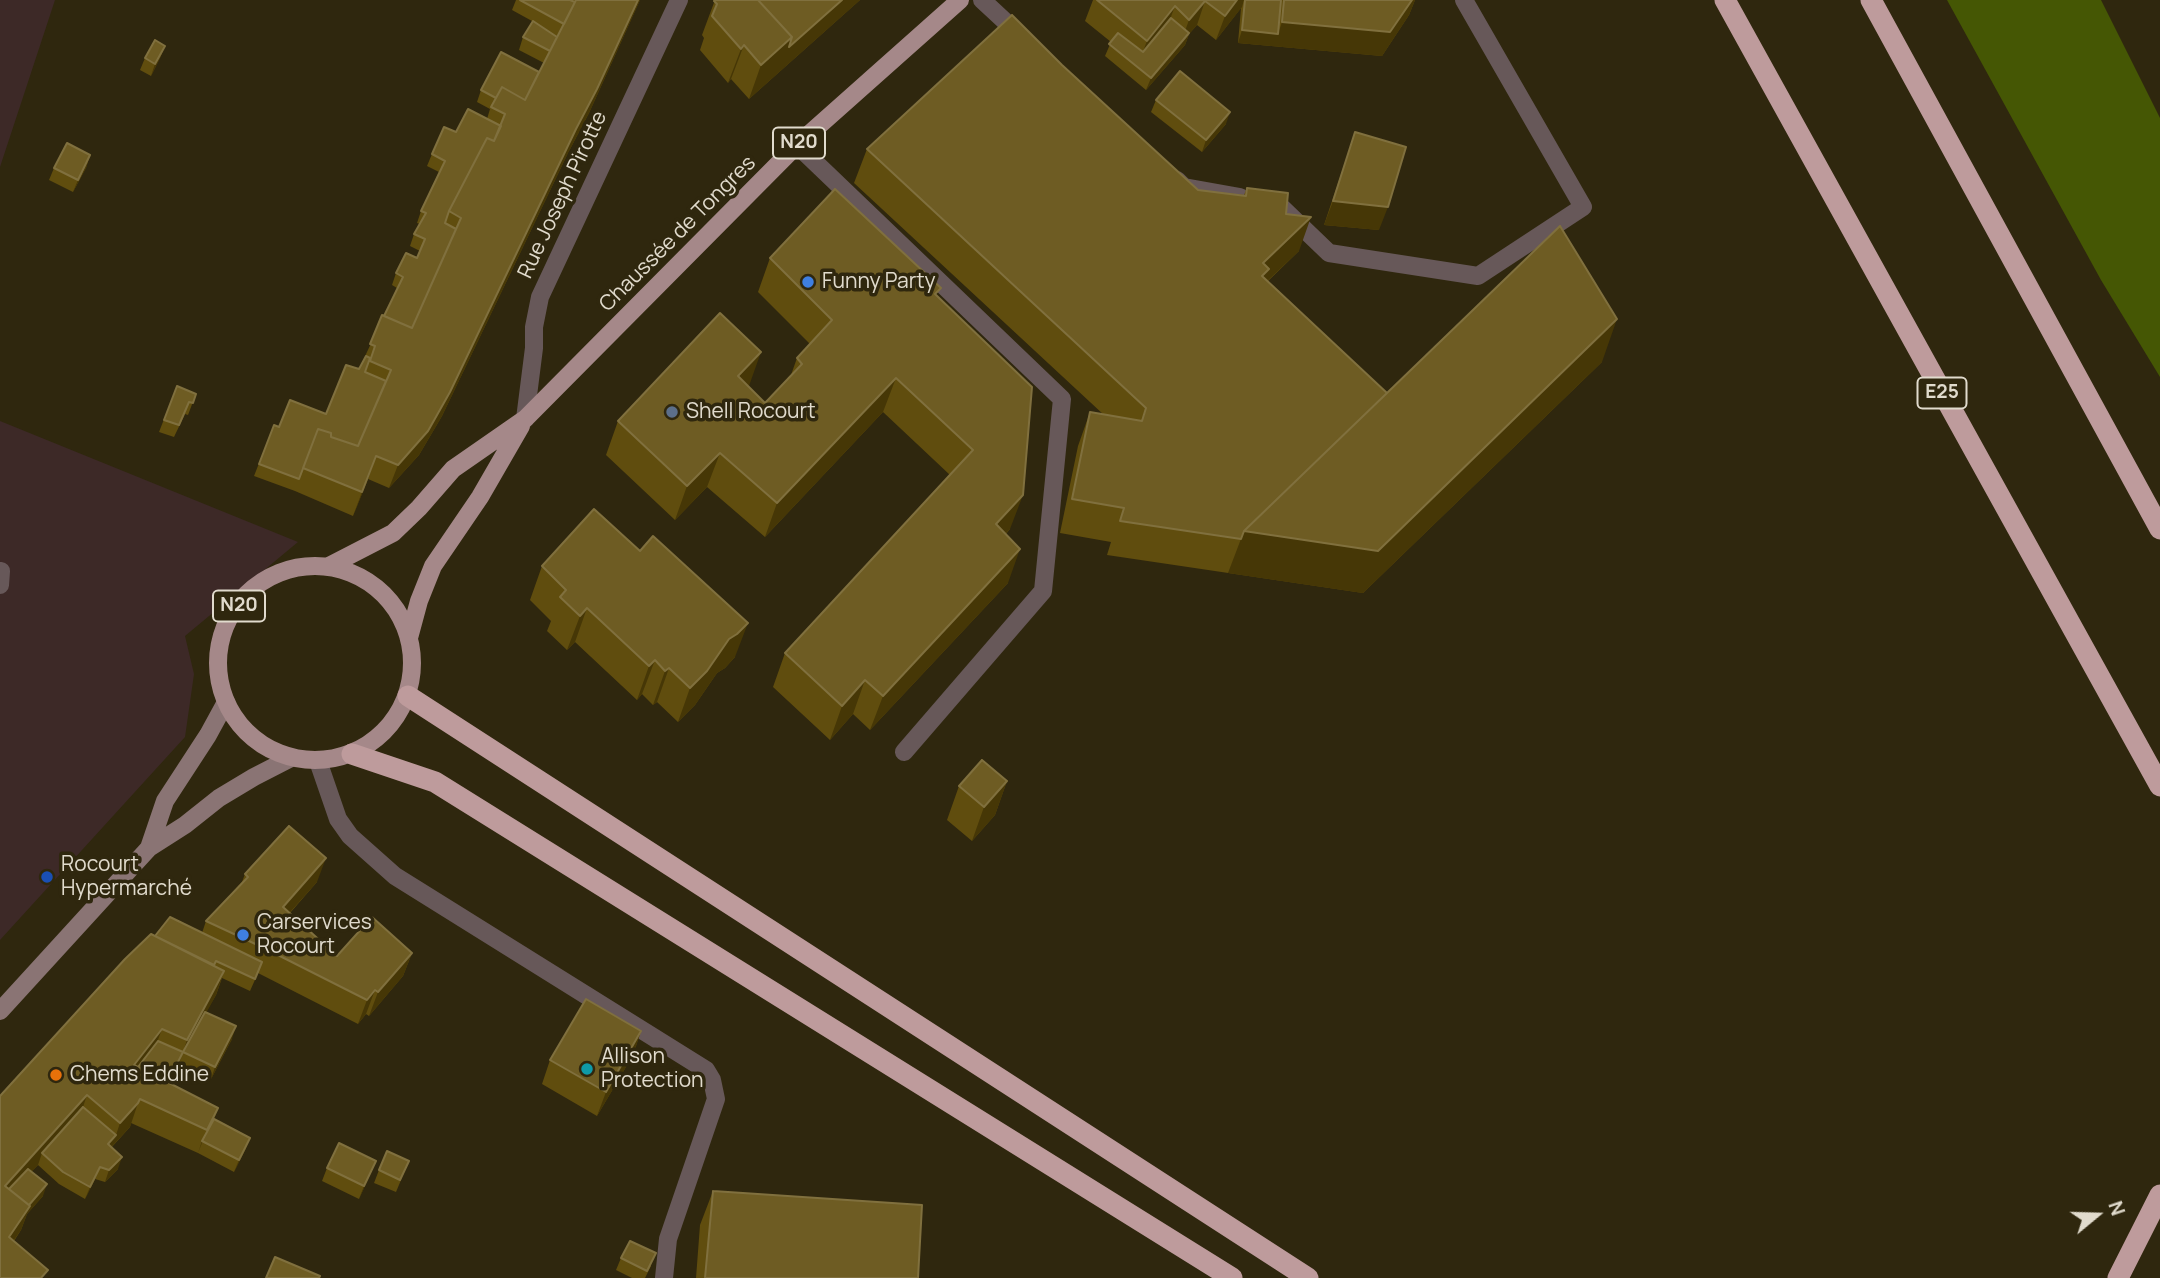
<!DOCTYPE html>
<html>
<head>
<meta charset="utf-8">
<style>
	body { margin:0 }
	#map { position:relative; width:2160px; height:1278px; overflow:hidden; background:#2f270e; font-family:Manrope,sans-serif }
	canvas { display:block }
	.north { position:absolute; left:2062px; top:1180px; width:70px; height:70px; -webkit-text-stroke:5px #2f270e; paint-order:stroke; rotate:71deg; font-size:19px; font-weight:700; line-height:28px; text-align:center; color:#e1dbcd }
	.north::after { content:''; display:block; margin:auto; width:24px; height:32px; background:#e1dbcd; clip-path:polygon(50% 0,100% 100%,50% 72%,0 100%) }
</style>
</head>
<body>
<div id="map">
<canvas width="2160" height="1278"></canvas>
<div class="north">N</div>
</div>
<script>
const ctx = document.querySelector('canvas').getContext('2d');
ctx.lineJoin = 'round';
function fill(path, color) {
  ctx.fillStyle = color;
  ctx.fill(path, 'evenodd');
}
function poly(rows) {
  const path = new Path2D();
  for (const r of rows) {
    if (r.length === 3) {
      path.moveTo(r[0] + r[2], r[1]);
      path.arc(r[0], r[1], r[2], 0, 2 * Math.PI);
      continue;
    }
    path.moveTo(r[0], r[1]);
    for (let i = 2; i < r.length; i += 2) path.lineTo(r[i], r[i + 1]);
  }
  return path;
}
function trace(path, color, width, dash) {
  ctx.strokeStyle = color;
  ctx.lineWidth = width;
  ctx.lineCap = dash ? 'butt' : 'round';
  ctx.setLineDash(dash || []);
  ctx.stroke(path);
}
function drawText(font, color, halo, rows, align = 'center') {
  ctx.font = font + ' Manrope,sans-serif';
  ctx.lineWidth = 7;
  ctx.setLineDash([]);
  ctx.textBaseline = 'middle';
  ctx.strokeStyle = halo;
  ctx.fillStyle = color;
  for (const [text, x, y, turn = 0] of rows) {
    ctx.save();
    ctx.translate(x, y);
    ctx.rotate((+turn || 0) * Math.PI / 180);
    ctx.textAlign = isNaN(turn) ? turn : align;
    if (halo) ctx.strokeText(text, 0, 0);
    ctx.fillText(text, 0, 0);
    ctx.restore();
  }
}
fill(poly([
	[0,0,55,0,0,167],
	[0,421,298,542,185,636,194,674,185,737,0,940]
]), '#3d2927');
fill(poly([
	[1947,0,2101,0,2160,118,2160,377,2101,280]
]), '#455704');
trace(poly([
	[982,0,1023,38],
	[797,145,1062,399,1043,591,904,752],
	[1177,180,1184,187,1240,197],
	[1268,201,1277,203,1329,253,1478,276,1583,207,1464,0],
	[0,585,1,571],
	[318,761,338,819,350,836,395,876,706,1070,712,1080,716,1099,668,1239,664,1278]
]), '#675859', 18);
trace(poly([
	[525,419,534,348,534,327,540,297,679,0]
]), '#675859', 18);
trace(poly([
	[149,848,165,801,208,735,226,702],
	[0,1011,149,848,185,825,219,798,254,777,291,758]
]), '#8a7474', 18);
trace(poly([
	[315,663,97],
	[327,567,393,533,419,508,453,469,525,419,797,145,960,0],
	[409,638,419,601,433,566,480,497,521,426]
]), '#a58889', 18);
trace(poly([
	[1725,0,2160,786],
	[1871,0,2160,529],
	[408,696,1308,1278],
	[352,754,435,782,1232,1278],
	[2118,1278,2160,1195]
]), '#be9b9c', 21);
fill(poly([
	[516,0,640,0,589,113,568,153,442,416,419,455,389,488,368,479,353,516,295,491,254,476,274,425,279,427,326,414,359,369,397,288,392,285,396,273,417,258,420,251,410,246,414,234,420,224,417,223,421,211,439,172,427,166,432,154,456,132,487,119,490,109,477,102,481,90,539,72,544,63,519,50,523,37,532,21,512,10],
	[715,0,860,0,749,99,731,79,728,83,700,50,704,38,702,35],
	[1093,0,1415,0,1409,15,1382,56,1238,43,1241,8,1216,40,1197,25,1189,34,1185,45,1146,90,1105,56,1111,42,1085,21],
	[165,46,160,58,151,76,140,70,145,58],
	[1062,65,1198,190,1244,195,1247,188,1286,214,1299,251,1268,281,1387,393,1602,362,1363,593,1107,555,1111,542,1060,533,1078,446,1090,412,1104,415,854,183,867,149],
	[1156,100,1226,124,1202,152,1151,112],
	[1355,132,1379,230,1324,225],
	[90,155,86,168,73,192,49,180,54,168],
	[770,258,938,297,1010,529,1006,534,1008,583,870,730,853,714,830,740,773,687,785,653,950,475,883,412,765,537,707,487,675,520,606,455,618,421,748,387,765,403,791,375,797,358,810,344,758,292],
	[177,386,196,394,188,415,185,414,174,437,159,432],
	[542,566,735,657,725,668,717,673,695,705,678,722,657,702,653,705,642,694,637,700,575,642,567,650,547,631,551,621,530,600],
	[1007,781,995,815,972,841,947,820,959,786],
	[245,874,317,882,290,913,337,956,412,953,403,976,369,1016,366,1014,358,1024,258,973,250,991,222,978,216,995,206,1012,232,1039,211,1079,179,1064,169,1083,218,1108,214,1119,250,1138,245,1150,234,1172,198,1153,131,1123,130,1127,111,1148,118,1169,105,1182,95,1179,85,1199,59,1184,38,1165,31,1172,43,1196,27,1214,21,1230,14,1241,0,1278,0,1096,155,936,202,933,206,921,242,882],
	[641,1031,633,1055,597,1116,542,1084,550,1060],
	[376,1161,359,1199,322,1181,327,1168],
	[409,1161,396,1192,374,1183,379,1170],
	[713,1191,918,1278,696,1278,700,1225],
	[621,1258,651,1266,645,1278,632,1278,616,1270]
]), '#604d0e');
fill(poly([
	[638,0,640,0,589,113,568,153,442,416,419,455,389,488,398,465],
	[842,0,860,0,749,99,761,65,792,37],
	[1237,0,1244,0,1242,7,1216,40,1225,16],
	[1415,0,1409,15,1382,56,1238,43,1242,30,1278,34,1282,22],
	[1205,1,1197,25,1189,34,1185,45,1146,90,1151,78,1181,42,1189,20],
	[1175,6,1166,30,1138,64,1147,41],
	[744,45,731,79,728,83,741,49],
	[165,46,160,58,151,76,155,64],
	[1230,112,1226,124,1202,152,1206,140],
	[90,155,86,168,73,192,78,180],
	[1333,201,1388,207,1379,230,1324,225],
	[1311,217,1299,251,1263,285,1263,263],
	[1617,319,1602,362,1363,593,1228,573,1244,531],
	[761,352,749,386,738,376],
	[896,378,883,412,765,537,777,503],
	[720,453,707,487,675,520,687,486],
	[376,456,368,479,353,516,362,492],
	[1023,495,1010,529,983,558,996,524],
	[1020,549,1008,583,870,730,883,696],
	[587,608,575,642,567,650,580,616],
	[748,623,735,657,725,668,717,673,695,705,678,722,690,688,729,639],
	[655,660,642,694,637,700,649,666],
	[669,668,657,702,653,705,665,671],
	[865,680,853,714,830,740,842,706],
	[1007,781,995,815,972,841,984,807],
	[326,858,317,882,274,930,283,907],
	[412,953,403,976,369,1016,378,992],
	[224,971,216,995,185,1052,183,1052,179,1064,158,1107,162,1094,183,1052,187,1040],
	[375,990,366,1014,358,1024,367,1000],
	[236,1026,232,1039,211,1079,215,1067],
	[162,1029,153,1053,134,1079,134,1065],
	[641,1031,633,1055,597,1116,606,1092],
	[87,1095,79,1119,42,1153,38,1165,5,1201,5,1186],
	[138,1103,130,1127,103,1156,108,1144,116,1135,120,1123],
	[218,1108,210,1132,202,1141,198,1153,207,1130],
	[250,1138,245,1150,234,1172,239,1160],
	[122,1157,118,1169,105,1182,109,1170],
	[376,1161,371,1173,359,1199,364,1186],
	[100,1167,95,1179,85,1199,90,1187],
	[47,1184,43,1196,27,1214,21,1230,0,1260,9,1237,21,1214]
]), '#463706');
const building = poly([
	[520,0,570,0,575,2,564,24,520,0],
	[576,0,638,0,597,89,576,129,450,392,428,431,398,465,376,456,362,492,303,468,318,429,331,433,331,437,358,446,391,370,370,361,375,346,370,344,382,315,412,328,461,218,449,211,487,138,494,141,505,114,491,107,502,87,525,100,576,0],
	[715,0,758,0,792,37,761,65,744,45,741,49,712,16,717,4,714,1,715,0],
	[758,0,842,0,789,47,792,37,758,0],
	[1097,0,1237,0,1225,16,1205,1,1189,20,1175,6,1147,41,1097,0],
	[1245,0,1281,0,1278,34,1242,30,1245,0],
	[1284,0,1412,0,1390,32,1282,22,1284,0],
	[1012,15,1062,65,1198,190,1246,196,1247,188,1288,193,1286,214,1311,217,1263,263,1269,269,1262,276,1387,393,1244,531,1241,539,1120,521,1124,508,1072,499,1090,412,1142,421,1146,408,867,149,1012,15],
	[1171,18,1189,33,1151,78,1109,44,1118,33,1143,52,1171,18],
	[533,21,557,37,550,51,523,37,533,21],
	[155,40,165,46,155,64,145,58,155,40],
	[501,52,539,72,525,100,502,87,496,98,481,90,501,52],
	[1180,71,1230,112,1206,140,1156,100,1180,71],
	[468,109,501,126,494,141,487,138,449,211,445,223,456,229,412,328,384,316,403,277,396,273,406,253,417,258,425,239,414,234,426,213,421,211,445,161,432,154,444,127,456,132,468,109],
	[1355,132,1406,147,1388,207,1333,201,1355,132],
	[67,143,90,155,78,180,54,168,67,143],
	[835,189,941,288,935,294,1032,387,1023,495,996,524,1020,549,883,696,865,680,842,706,785,653,973,450,896,378,777,503,720,453,687,486,618,421,720,313,761,352,738,376,765,403,802,364,797,358,832,320,770,258,835,189],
	[1560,226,1617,319,1378,551,1244,531,1560,226],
	[366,356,370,358,365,372,386,381,358,446,331,437,331,433,318,429,299,479,259,464,274,425,279,427,290,400,326,414,346,365,359,369,366,356],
	[177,386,196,394,193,403,189,402,179,425,164,420,177,386],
	[594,509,640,551,653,536,748,623,737,634,729,639,707,671,690,688,669,668,665,671,655,660,649,666,587,608,580,616,560,597,566,590,542,566,594,509],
	[982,760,1007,781,984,807,959,786,982,760],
	[289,826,326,858,283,907,337,956,372,917,412,953,378,992,375,990,367,1000,264,948,206,921,248,877,245,874,289,826],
	[170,917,262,962,255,979,216,961,214,965,155,936,170,917],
	[151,934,224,971,187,1040,162,1029,134,1065,218,1108,207,1130,140,1099,138,1103,120,1123,87,1095,5,1186,30,1206,9,1237,48,1270,41,1278,0,1278,0,1096,125,959,151,934],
	[586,999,641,1031,606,1092,550,1060,586,999],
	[205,1012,236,1026,215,1067,183,1052,205,1012],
	[158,1041,183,1052,168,1082,138,1067,158,1041],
	[83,1107,116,1135,108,1144,122,1157,109,1170,100,1167,90,1187,63,1172,42,1153,83,1107],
	[214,1119,250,1138,239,1160,202,1141,214,1119],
	[339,1143,376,1161,364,1186,327,1168,339,1143],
	[387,1151,409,1161,400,1180,379,1170,387,1151],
	[28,1169,47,1184,29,1205,9,1189,28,1169],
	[713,1191,922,1205,918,1278,705,1278,713,1191],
	[630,1241,656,1253,647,1271,621,1258,630,1241],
	[275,1257,320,1276,319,1278,266,1278,275,1257]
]);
fill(building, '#6e5c23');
trace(building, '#80703e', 2);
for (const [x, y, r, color] of [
	[808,282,7,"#3f7fe0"],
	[672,412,7,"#5c6f8a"],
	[47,877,7,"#1a4fb4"],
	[243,935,7,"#3f7fe0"],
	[587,1069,7,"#0f9aa8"],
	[56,1075,7,"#e8710a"]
]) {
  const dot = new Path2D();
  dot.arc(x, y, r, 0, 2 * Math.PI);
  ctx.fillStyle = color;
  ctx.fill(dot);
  trace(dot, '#2f270e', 2.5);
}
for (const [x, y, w] of [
	[799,143,52],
	[1942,393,49],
	[239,606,52]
]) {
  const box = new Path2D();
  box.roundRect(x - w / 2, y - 15.5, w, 31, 5);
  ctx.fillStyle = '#2f270e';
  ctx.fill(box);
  trace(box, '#e1dbcd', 2);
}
drawText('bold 19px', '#e1dbcd', null, [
	["N20",799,143],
	["E25",1942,393],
	["N20",239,606]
]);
drawText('21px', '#e1dbcd', '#2f270e', [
	["Rue Joseph Pirotte",563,195,-65],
	["Chaussée de Tongres",678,234,-45]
]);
drawText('21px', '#e1dbcd', '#2f270e', [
	["Funny Party",822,282],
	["Shell Rocourt",686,412],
	["Rocourt",61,865],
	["Hypermarché",61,889],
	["Carservices",257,923],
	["Rocourt",257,947],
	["Allison",601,1057],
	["Protection",601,1081],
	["Chems Eddine",70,1075]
], 'left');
</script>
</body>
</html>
